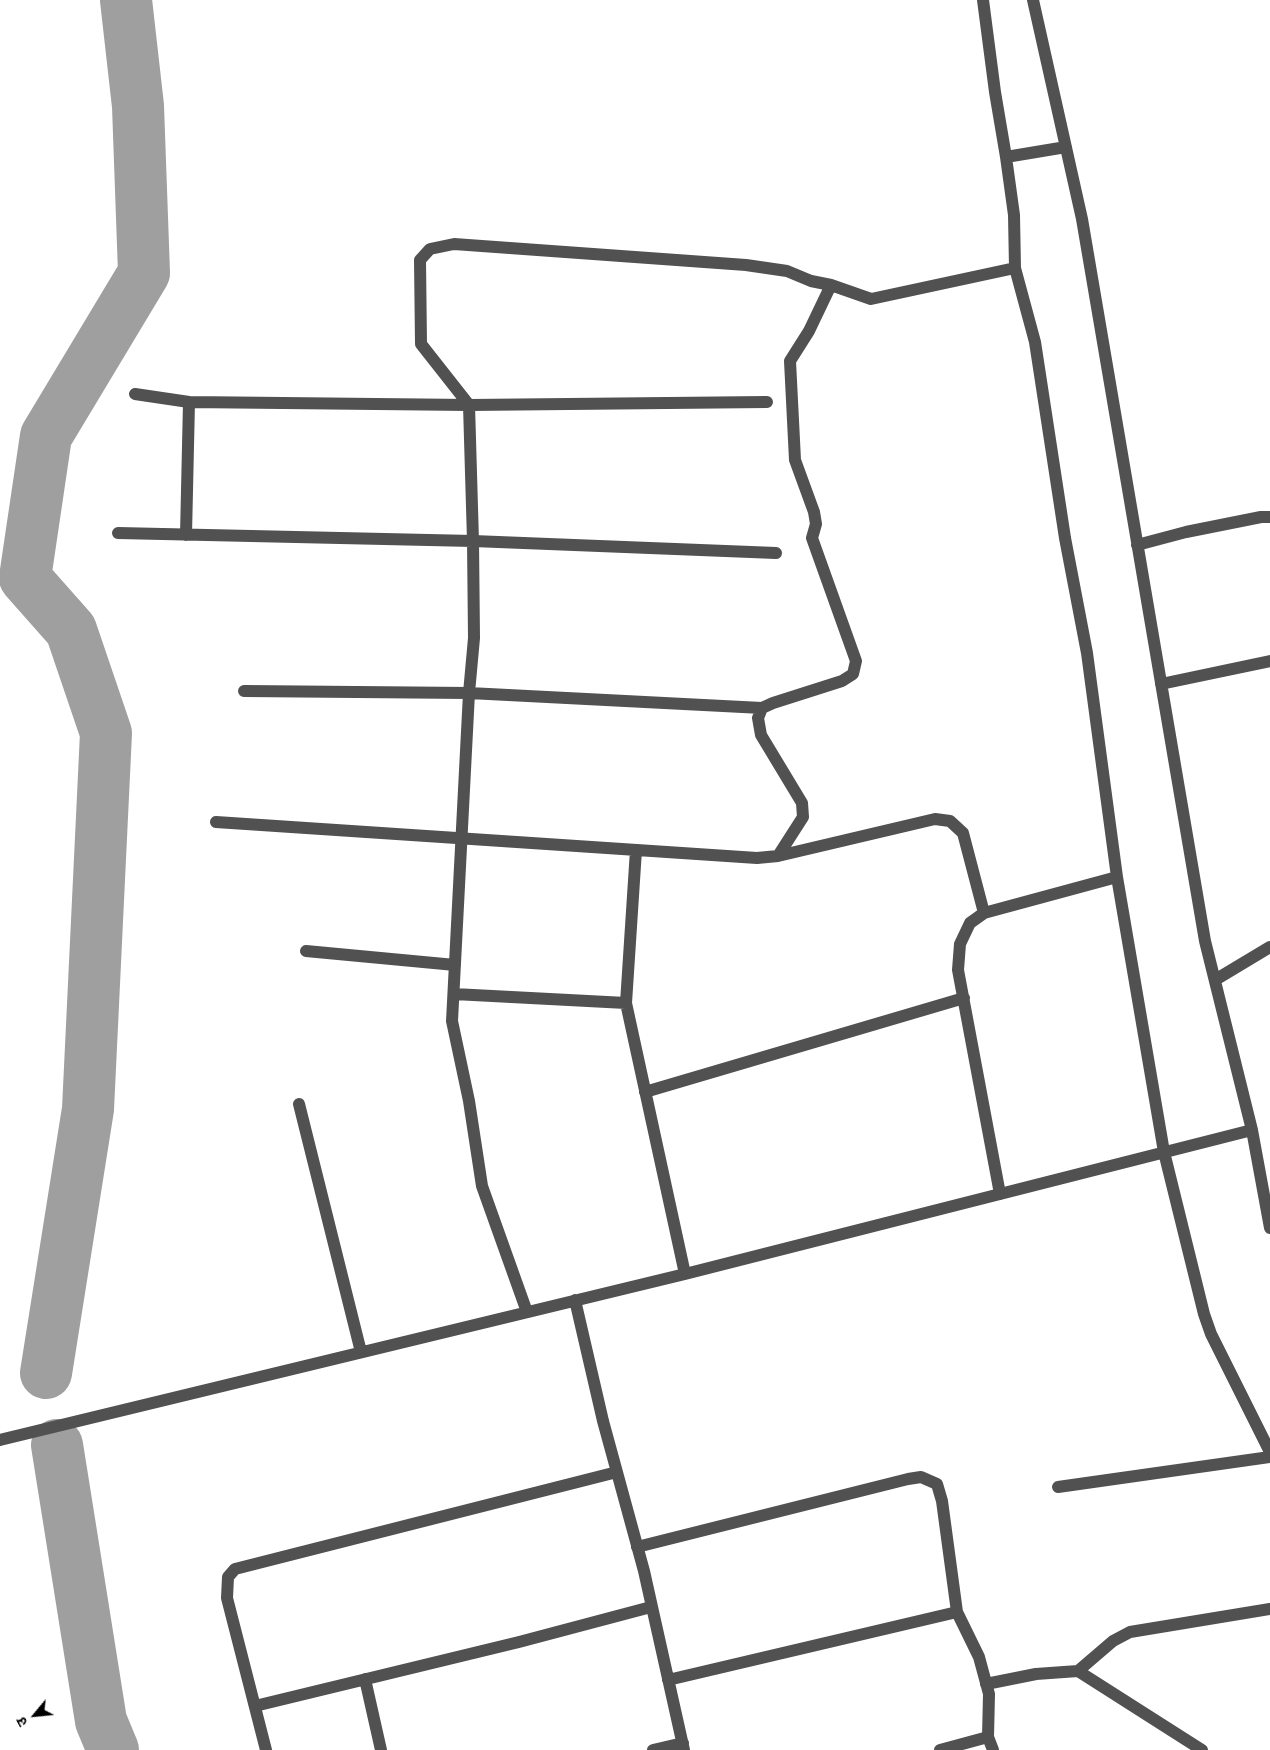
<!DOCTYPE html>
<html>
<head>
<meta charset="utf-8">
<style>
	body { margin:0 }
	#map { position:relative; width:1270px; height:1750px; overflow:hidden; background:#fff; font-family:"Asap Condensed","Noto Sans Devanagari",sans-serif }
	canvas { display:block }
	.north { position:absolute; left:10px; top:1690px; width:50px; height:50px; -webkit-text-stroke:4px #fff; paint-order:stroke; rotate:242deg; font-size:14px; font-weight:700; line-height:20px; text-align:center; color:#000 }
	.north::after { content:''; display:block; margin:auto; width:18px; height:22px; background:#000; clip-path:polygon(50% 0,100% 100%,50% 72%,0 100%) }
</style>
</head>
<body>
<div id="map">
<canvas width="1270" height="1750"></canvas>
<div class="north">उ</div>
</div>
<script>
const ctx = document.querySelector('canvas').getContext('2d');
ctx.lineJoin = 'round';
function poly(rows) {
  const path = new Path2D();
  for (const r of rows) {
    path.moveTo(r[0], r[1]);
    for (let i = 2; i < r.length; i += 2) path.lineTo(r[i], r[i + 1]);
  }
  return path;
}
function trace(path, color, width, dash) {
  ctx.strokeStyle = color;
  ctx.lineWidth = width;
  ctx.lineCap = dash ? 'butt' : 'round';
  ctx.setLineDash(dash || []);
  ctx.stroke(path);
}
trace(poly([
	[46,1373,88,1109,106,733,71,630,25,578,46,436,144,273,138,106,126,0],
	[57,1445,101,1721,113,1750]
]), '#9f9f9f', 52);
trace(poly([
	[983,0,995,92,1006,157],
	[1033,0,1082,219,1205,941,1252,1130,1270,1228],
	[1015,268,1035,342,1065,538,1087,653,1117,877,1164,1152,1204,1314,1211,1334,1270,1452],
	[135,394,189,402,186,535],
	[189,402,469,405,767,402],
	[118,533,473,541,776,553],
	[1137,545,1186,532,1261,517,1270,517],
	[1161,684,1270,661],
	[244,691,469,693,762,708],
	[216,822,757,858,778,856,935,819,950,821,963,833,984,913],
	[636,850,626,1003,685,1274],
	[778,856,803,817,802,803,761,735,758,718,762,708,773,703,842,681,853,674,856,661,812,538,816,524,814,512,795,460,790,361,809,331,831,285],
	[306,951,455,965],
	[1215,980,1270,947],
	[454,994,626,1003],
	[645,1092,964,998],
	[299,1104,361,1352],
	[1000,1194,958,970,960,944,970,923,984,913,1117,877],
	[575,1300,603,1421,644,1571,684,1750],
	[527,1312,482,1186,469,1101,452,1021,469,693,474,638,473,541,469,405,421,344,420,260,430,249,454,244,746,265,787,271,811,281,831,285,871,299,1015,268,1014,215,1006,157,1066,147],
	[0,1440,685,1274,1252,1130],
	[1058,1487,1270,1457],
	[637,1547,908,1479,921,1477,937,1484,942,1501,957,1612],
	[1078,1671,1113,1641,1130,1632,1270,1609],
	[365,1679,381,1750],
	[668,1680,957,1612,979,1657,989,1694,988,1737],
	[986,1684,1036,1674,1078,1671,1202,1750],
	[255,1706,519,1642,651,1607],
	[266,1750,227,1598,228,1577,235,1569,617,1472],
	[653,1750,683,1743],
	[940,1750,988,1737,993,1750]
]), '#515151', 12);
</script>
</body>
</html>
